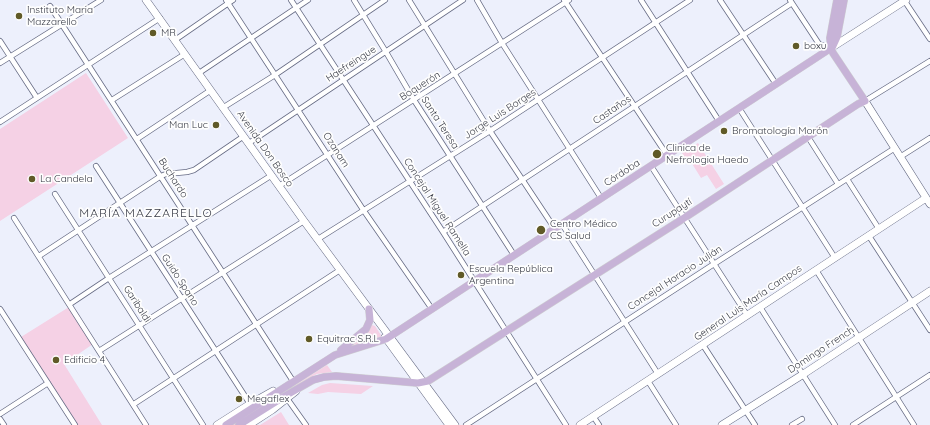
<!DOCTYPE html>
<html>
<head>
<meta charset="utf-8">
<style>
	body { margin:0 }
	canvas { display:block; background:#edf0fc }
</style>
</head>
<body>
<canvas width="930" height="425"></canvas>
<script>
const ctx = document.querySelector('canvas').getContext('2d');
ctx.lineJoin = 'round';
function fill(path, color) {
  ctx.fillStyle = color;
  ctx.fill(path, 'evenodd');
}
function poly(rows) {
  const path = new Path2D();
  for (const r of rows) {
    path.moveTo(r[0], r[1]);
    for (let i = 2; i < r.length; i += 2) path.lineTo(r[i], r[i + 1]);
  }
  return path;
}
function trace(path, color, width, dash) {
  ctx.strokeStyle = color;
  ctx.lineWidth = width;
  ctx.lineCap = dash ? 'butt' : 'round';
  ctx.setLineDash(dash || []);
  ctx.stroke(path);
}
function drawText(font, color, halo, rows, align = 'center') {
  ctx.font = font + ' Quicksand,sans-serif';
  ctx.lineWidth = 3.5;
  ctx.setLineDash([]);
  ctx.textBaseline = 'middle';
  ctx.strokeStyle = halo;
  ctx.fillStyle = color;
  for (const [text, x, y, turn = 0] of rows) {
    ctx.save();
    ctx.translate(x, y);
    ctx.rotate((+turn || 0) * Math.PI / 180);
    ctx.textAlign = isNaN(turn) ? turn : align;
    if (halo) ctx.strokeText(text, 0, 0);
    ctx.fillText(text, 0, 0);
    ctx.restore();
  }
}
fill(poly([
	[86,73,128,138,0,221,0,129],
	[698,143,724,184,716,189,707,175,701,178,691,162,688,163,682,153],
	[69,307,93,344,64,364,102,425,78,425,21,337],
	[372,325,375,326,381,335,380,337,351,346,364,336],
	[327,365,332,372,317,374,307,379,235,425,232,425],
	[330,383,373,386,361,394,328,392,318,394,308,393,322,385],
	[281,412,289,425,260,425]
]), '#f5d1e5');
const street = poly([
	[226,0,364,211,432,309],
	[291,0,443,232,566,425],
	[354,0,386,52,414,100,514,255],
	[409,0,490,131,555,229],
	[477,0,502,43,601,198],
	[564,0,667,155],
	[641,0,719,121],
	[720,0,776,84],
	[790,0,819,44,831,48],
	[904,0,930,39],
	[50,6,293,381],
	[175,40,233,0],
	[0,41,37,98],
	[0,63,101,0],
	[199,73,308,0],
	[112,100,185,54],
	[865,101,930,61],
	[224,107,275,75,385,0],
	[739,108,835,258],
	[0,122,160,18],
	[808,137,838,184],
	[137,139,211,90],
	[249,143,463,0],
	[900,157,930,138],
	[96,166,250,404],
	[651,166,747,315],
	[847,179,879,229],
	[279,186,569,0],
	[55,194,203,425],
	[14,218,146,425],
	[562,224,658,374],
	[443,232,792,3],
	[869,236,930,330],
	[318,239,490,131,690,0],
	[39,256,161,176,166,174,187,172,194,170,244,136],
	[816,270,914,425],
	[70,304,109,278,272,175],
	[760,307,835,425],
	[0,309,75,425],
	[703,345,755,425],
	[99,351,304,221],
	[648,381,676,425],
	[286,397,306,425],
	[134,404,340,270],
	[0,414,48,383],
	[593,416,599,425],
	[0,419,4,425],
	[466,425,714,264,895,148],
	[792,425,802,419],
	[853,425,930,375]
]);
const secondary = poly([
	[146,0,304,221,455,425],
	[831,48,906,0],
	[865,101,930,204],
	[385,337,449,425],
	[217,425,250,404,273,391],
	[249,425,272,410,296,391],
	[580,425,926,198],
	[722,425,802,375,930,291]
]);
const primary = poly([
	[832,48,837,37,844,0],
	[341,350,366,329,370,320,369,309],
	[226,425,335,355,386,339,831,48],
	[239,425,285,396,313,380,324,377,336,376,418,383,428,381,678,222,858,104,865,101,833,53,831,48,830,38,837,0]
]);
trace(street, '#666b84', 6);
trace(secondary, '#666b84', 8);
trace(primary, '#cfd0d2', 8);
trace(street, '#fff', 4.5);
trace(secondary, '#fff', 7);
trace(primary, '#c7b3d7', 7);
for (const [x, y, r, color] of [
	[19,16,4,"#605a27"],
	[153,33,4,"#605a27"],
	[796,46,4,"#605a27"],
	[216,125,4,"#605a27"],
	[724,131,4,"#605a27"],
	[657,154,5,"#605a27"],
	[32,179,4,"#605a27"],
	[541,230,5,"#605a27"],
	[461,275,4,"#605a27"],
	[309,339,4,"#605a27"],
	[56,360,4,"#605a27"],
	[239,399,4,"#605a27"]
]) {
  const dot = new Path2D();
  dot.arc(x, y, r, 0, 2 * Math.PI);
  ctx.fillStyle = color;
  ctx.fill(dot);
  trace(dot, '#fefefe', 1.5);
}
drawText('10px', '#373a45', '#fefefe', [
	["Instituto Maria",27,10],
	["Mazzarello",27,22],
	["MR",161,33],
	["boxu",804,46],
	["Man Luc",208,125,"right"],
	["Bromatología Morón",732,131],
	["Clinica de",666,148],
	["Nefrologia Haedo",666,160],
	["La Candela",40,179],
	["Centro Médico",550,224],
	["CS Salud",550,236],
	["Escuela República",469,269],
	["Argentina",469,281],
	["Equitrac S.R.L",317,339],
	["Edificio 4",64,360],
	["Megaflex",247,399]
], 'left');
drawText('10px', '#373a45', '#fefefe', [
	["Haefreingue",351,64,-33],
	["Boquerón",420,86,-32],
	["Castaños",612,110,-34],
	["Jorge Luis Borges",500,114,-33],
	["Santa Teresa",440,123,57],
	["Avenida Don Bosco",265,149,55],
	["Ozanam",336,150,57],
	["Córdoba",622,173,-33],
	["Buchardo",173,178,57],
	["Concejal Miguel Ramella",437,207,57],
	["Curupaytí",672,213,-33],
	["Concejal Horacio Julián",675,278,-33],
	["Guido Spano",180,280,57],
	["General Luis María Campos",748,303,-34],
	["Garibaldi",137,304,57],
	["Domingo French",821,350,-33]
]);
ctx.letterSpacing = '1px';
drawText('12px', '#373a45', '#fefefe', [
	["MARÍA MAZZARELLO",146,213]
]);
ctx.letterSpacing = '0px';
</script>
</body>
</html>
